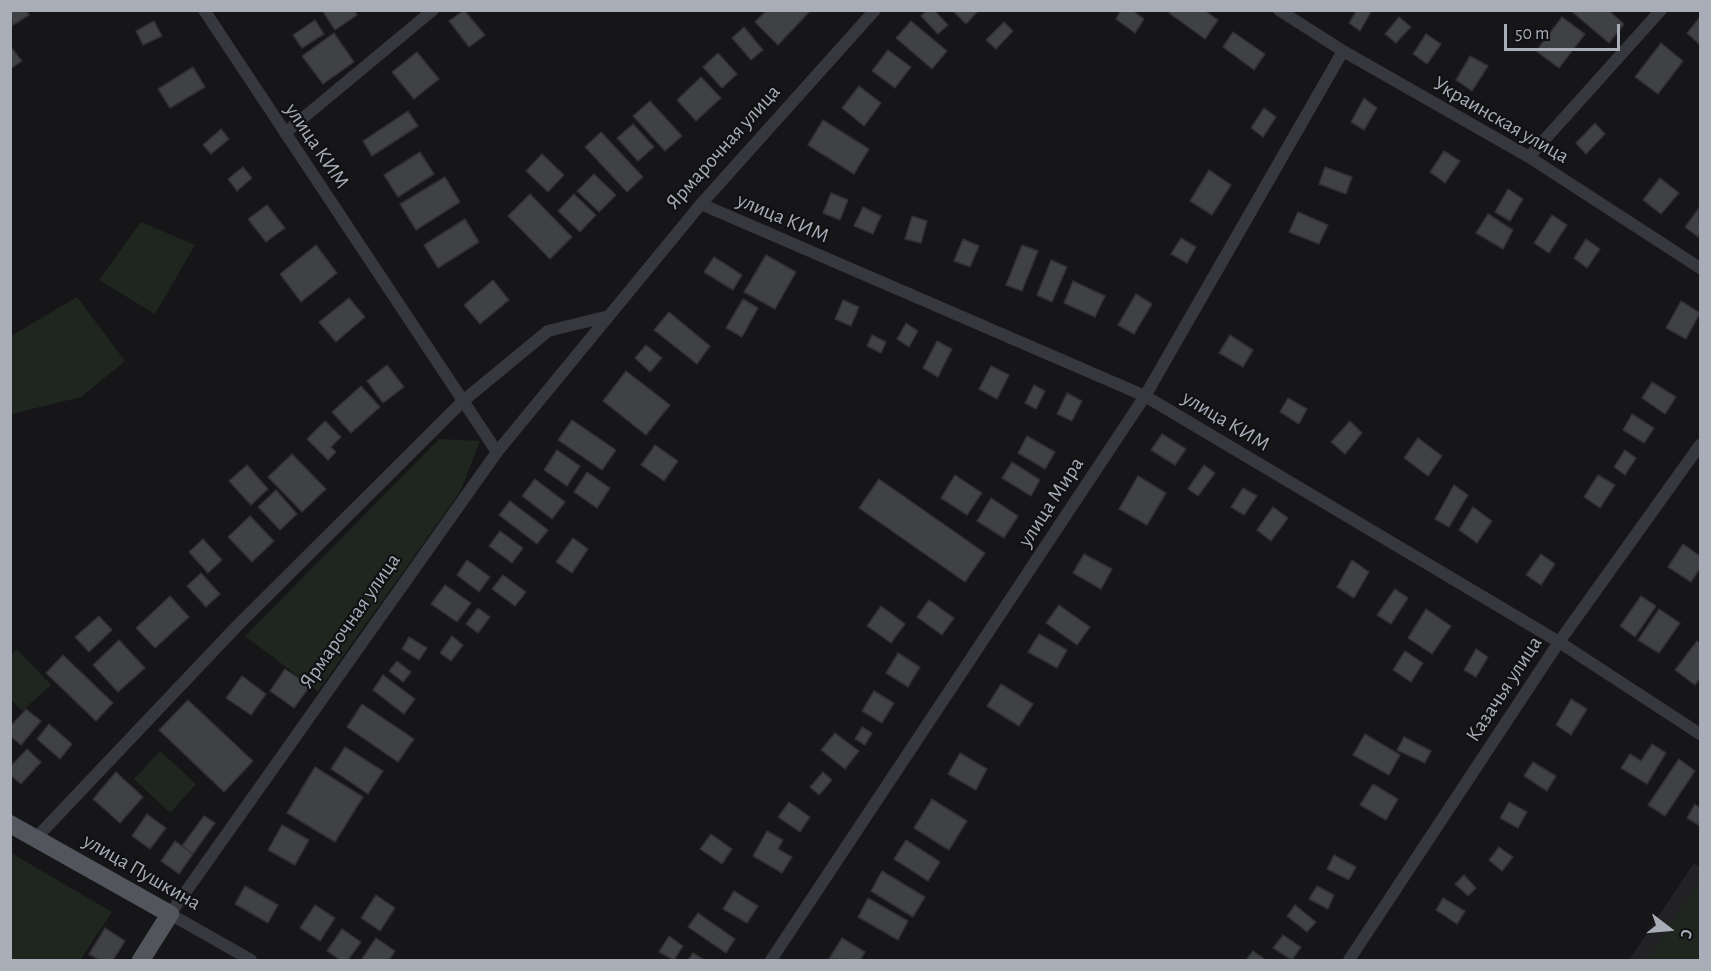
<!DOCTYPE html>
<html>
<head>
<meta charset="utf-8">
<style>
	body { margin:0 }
	#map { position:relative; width:1711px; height:971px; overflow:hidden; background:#161618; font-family:"Alegreya Sans",sans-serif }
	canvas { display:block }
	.frame { position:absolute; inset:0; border:12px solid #a8adb8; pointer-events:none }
	.north { position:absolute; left:1639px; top:899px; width:60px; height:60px; -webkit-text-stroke:4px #111113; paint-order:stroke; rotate:106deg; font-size:16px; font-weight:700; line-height:24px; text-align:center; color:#a8adb8 }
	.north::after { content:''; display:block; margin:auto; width:21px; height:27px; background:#a8adb8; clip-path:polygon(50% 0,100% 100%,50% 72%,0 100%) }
	.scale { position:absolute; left:1504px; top:24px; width:116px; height:27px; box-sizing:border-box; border:3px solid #a8adb8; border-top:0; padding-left:8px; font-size:18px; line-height:21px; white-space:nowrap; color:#a8adb8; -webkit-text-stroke:4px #111113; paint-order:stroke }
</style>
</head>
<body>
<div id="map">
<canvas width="1711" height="971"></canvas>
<div class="frame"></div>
<div class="north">С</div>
<div class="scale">50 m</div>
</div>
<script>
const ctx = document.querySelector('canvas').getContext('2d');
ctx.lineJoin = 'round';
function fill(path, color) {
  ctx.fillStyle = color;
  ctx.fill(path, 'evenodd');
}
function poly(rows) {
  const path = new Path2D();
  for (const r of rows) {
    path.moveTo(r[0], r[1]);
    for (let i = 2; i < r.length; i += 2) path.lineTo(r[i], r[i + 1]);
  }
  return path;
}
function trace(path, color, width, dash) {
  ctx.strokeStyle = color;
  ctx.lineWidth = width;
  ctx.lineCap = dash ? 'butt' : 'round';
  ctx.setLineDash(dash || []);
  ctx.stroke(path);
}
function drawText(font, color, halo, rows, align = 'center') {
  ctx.font = font + ' "Alegreya Sans",sans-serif';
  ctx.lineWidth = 4.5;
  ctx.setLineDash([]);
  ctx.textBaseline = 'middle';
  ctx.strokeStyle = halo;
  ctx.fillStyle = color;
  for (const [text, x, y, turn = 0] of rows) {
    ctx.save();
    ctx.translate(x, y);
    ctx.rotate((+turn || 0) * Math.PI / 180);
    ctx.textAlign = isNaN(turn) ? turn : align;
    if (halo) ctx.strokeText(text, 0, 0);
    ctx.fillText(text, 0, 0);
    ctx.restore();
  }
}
fill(poly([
	[1694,863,1700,867,1700,960,1629,960]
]), '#222225');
fill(poly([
	[141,222,195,245,155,314,99,280],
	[77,297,125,361,81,397,11,414,11,336],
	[439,439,480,441,460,492,318,691,245,636],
	[17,649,51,685,22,711,11,699,11,655],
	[160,751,196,784,170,813,134,779],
	[11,853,112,912,80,960,11,960],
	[1700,880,1700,960,1647,960]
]), '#1e261f');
const building = poly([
	[10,10,26,10,29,15,13,25,10,10],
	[322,10,354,10,357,15,335,30,322,10],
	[464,10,485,35,469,47,449,21,464,10],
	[767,10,811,10,778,45,755,22,767,10],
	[927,10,934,10,948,25,938,34,921,16,927,10],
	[952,10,979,10,966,24,952,10],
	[1121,10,1132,10,1144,19,1135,33,1116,19,1121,10],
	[1171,10,1204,10,1218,20,1205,39,1169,13,1171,10],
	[1357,10,1372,10,1360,31,1349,23,1357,10],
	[1570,10,1608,10,1624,24,1609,43,1570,10],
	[1399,17,1411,27,1396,43,1385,34,1399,17],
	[1562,17,1585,34,1559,68,1536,51,1562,17],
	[1700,17,1700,45,1687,33,1700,17],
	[315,20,324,34,302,48,293,35,315,20],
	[154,21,162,36,143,45,136,31,154,21],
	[911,21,947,51,932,69,896,38,911,21],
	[1004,22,1013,31,996,49,986,40,1004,22],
	[744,27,763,50,751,60,732,38,744,27],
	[1233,32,1265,54,1254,70,1223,47,1233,32],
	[334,33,354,62,323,84,302,56,334,33],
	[1426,34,1441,44,1427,64,1413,54,1426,34],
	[1661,43,1683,61,1658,94,1635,77,1661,43],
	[10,46,22,61,10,69,10,46],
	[888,50,911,67,895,88,872,71,888,50],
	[417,52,439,79,414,99,392,72,417,52],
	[718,53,737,74,722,88,703,67,718,53],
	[1470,56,1488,66,1472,91,1456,80,1470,56],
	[193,67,205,87,170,108,158,89,193,67],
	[701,77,721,98,696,121,677,100,701,77],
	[859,86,881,103,864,126,842,108,859,86],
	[1364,98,1377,108,1364,130,1351,122,1364,98],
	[650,101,682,136,665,151,633,116,650,101],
	[1264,108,1276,117,1263,137,1251,128,1264,108],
	[408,111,418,126,372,156,363,141,408,111],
	[823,120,869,149,854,174,808,145,823,120],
	[1595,123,1605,134,1586,154,1576,143,1595,123],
	[633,124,654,147,638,161,617,138,633,124],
	[221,129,229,139,211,154,203,145,221,129],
	[601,132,643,177,627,192,585,147,601,132],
	[1444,151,1460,161,1445,183,1430,172,1444,151],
	[420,152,434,174,398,197,384,175,420,152],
	[542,154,564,175,548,192,526,171,542,154],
	[243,167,252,178,237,191,228,179,243,167],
	[1325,167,1352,177,1346,194,1319,184,1325,167],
	[1209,170,1231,185,1212,215,1190,201,1209,170],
	[594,174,616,195,599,212,577,191,594,174],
	[445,177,460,202,416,230,400,204,445,177],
	[1660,178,1679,193,1661,214,1643,200,1660,178],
	[1508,189,1523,199,1510,221,1495,212,1508,189],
	[831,193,848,200,840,220,823,213,831,193],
	[530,194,572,237,550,259,508,216,530,194],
	[574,194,596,215,580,232,558,211,574,194],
	[267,205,285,228,266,242,248,219,267,205],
	[863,207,881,216,873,234,854,226,863,207],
	[1699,208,1700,234,1698,237,1685,227,1699,208],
	[1298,212,1328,225,1319,244,1289,232,1298,212],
	[1488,214,1513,230,1503,249,1476,233,1488,214],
	[1552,215,1567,225,1549,253,1534,243,1552,215],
	[912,216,927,221,921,243,905,239,912,216],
	[465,219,479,242,438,268,424,245,465,219],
	[1181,238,1196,247,1187,263,1171,254,1181,238],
	[963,239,979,246,970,267,954,261,963,239],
	[1586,239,1600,249,1587,268,1574,258,1586,239],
	[316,245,337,273,301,302,280,274,316,245],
	[1022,245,1038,251,1022,291,1006,285,1022,245],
	[766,255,796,272,775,309,744,292,766,255],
	[714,257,742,275,733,290,704,272,714,257],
	[1051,260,1067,267,1052,302,1037,295,1051,260],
	[493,280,509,300,480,324,464,305,493,280],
	[1073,281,1105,296,1095,317,1064,303,1073,281],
	[1136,294,1152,304,1134,334,1118,325,1136,294],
	[349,298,365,317,336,342,319,322,349,298],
	[743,299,758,308,742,337,726,328,743,299],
	[843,300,859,307,851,326,835,319,843,300],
	[1681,301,1700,313,1686,339,1666,328,1681,301],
	[669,312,710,346,697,364,654,330,669,312],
	[906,323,918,331,909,347,897,339,906,323],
	[872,335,886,342,881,353,867,346,872,335],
	[1230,335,1253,350,1243,367,1219,353,1230,335],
	[937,341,952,349,938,377,923,368,937,341],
	[646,345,662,358,650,372,635,358,646,345],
	[387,365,404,387,383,403,367,381,387,365],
	[991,366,1009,375,997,399,979,389,991,366],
	[626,371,670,405,646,435,603,401,626,371],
	[1652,382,1676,397,1665,414,1642,398,1652,382],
	[1034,385,1045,391,1036,409,1025,403,1034,385],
	[361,386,380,407,351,433,332,412,361,386],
	[1067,393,1082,401,1072,421,1057,414,1067,393],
	[1288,398,1307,409,1299,424,1280,412,1288,398],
	[1632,414,1654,428,1644,443,1623,430,1632,414],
	[572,420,616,450,602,470,558,440,572,420],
	[325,421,341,437,331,447,336,452,328,460,307,439,325,421],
	[1350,421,1362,433,1345,454,1331,442,1350,421],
	[1162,434,1186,449,1175,465,1151,450,1162,434],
	[1027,436,1055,452,1045,469,1018,453,1027,436],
	[1418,438,1442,456,1428,476,1404,458,1418,438],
	[655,445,678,461,664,481,641,465,655,445],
	[557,450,580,466,567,486,544,470,557,450],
	[1625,450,1636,458,1625,475,1614,467,1625,450],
	[292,454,326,489,302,512,268,477,292,454],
	[1012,462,1040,480,1031,496,1002,478,1012,462],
	[247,465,268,489,251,505,229,481,247,465],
	[1204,465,1215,473,1198,496,1188,489,1204,465],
	[587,472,610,488,597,508,574,492,587,472],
	[955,475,982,493,967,515,941,498,955,475],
	[1598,475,1615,485,1600,508,1584,497,1598,475],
	[1138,476,1166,493,1147,525,1119,509,1138,476],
	[535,479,565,502,552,519,522,496,535,479],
	[879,479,985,553,965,582,859,508,879,479],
	[1454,485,1468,495,1449,527,1435,519,1454,485],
	[1243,488,1257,496,1244,515,1231,507,1243,488],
	[276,490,297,514,280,530,258,507,276,490],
	[991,498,1018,516,1004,538,977,521,991,498],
	[510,501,548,530,537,544,499,515,510,501],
	[1273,507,1288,518,1271,541,1257,530,1273,507],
	[1473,507,1492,521,1477,543,1459,530,1473,507],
	[250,516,274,541,252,562,228,537,250,516],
	[500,531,523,548,512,563,489,546,500,531],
	[573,538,588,549,572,573,556,562,573,538],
	[203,539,222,560,208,573,189,552,203,539],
	[1683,544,1700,556,1700,568,1691,582,1668,567,1683,544],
	[1084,554,1112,569,1101,589,1073,573,1084,554],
	[1541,554,1555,564,1541,585,1526,575,1541,554],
	[467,560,490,577,479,592,457,575,467,560],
	[1352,560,1369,572,1354,598,1337,587,1352,560],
	[201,573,220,594,206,607,187,586,201,573],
	[503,575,526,592,515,606,492,589,503,575],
	[445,585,471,603,457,622,431,604,445,585],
	[1395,589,1408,598,1391,624,1377,615,1395,589],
	[170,596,189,617,155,648,136,628,170,596],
	[1641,596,1656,606,1635,637,1620,626,1641,596],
	[929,600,954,618,942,635,917,617,929,600],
	[1059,605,1090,627,1077,645,1046,623,1059,605],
	[881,606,905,624,891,643,867,626,881,606],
	[478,608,490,617,478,633,466,624,478,608],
	[1426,609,1451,626,1432,654,1408,638,1426,609],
	[1659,609,1680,623,1659,653,1638,640,1659,609],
	[99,616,112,630,89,652,75,637,99,616],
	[1039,634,1067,650,1057,668,1028,652,1039,634],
	[452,636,463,645,451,661,440,653,452,636],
	[409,637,427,648,419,660,402,649,409,637],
	[119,640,145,668,118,692,93,665,119,640],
	[1697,641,1700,643,1700,678,1695,685,1675,670,1697,641],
	[1476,649,1488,657,1476,677,1464,670,1476,649],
	[1405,651,1423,663,1411,682,1393,670,1405,651],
	[898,653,920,667,908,687,886,673,898,653],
	[63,655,113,703,96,721,46,673,63,655],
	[397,661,411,672,403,682,389,671,397,661],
	[285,669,310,686,294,708,270,691,285,669],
	[383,675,415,699,404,714,373,690,383,675],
	[242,676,266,694,251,715,226,698,242,676],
	[1001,684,1033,704,1019,726,987,706,1001,684],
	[874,691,894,703,882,723,862,711,874,691],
	[1571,699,1587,709,1571,735,1556,725,1571,699],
	[188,700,253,761,224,792,159,730,188,700],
	[362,704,414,739,398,762,347,727,362,704],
	[26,709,41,721,21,745,10,736,10,727,26,709],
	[49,724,72,744,60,759,37,739,49,724],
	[862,727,872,733,865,745,855,739,862,727],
	[835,733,859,751,845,769,821,750,835,733],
	[1365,734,1400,755,1389,775,1353,755,1365,734],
	[1404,737,1431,751,1425,763,1397,750,1404,737],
	[1652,744,1666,753,1647,784,1621,768,1630,754,1641,761,1652,744],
	[345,747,383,771,368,794,331,769,345,747],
	[27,749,41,762,21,784,10,775,10,767,27,749],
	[960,753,987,769,976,790,948,774,960,753],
	[1679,759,1695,771,1665,816,1648,805,1679,759],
	[1533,762,1556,776,1547,791,1524,776,1533,762],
	[315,767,363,797,335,842,287,813,315,767],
	[116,772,143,797,120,823,93,799,116,772],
	[823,772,832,780,819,795,810,787,823,772],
	[1373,784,1398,799,1386,820,1360,805,1373,784],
	[932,799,967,821,949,850,914,828,932,799],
	[789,802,810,817,800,832,778,817,789,802],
	[1509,802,1527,812,1518,828,1500,818,1509,802],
	[1695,804,1700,808,1700,826,1687,818,1695,804],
	[147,814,166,828,150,849,132,836,147,814],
	[204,816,215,823,193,854,182,846,204,816],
	[282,825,309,840,295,865,268,850,282,825],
	[767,831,783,840,778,849,792,857,782,873,753,856,767,831],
	[711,834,732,849,722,864,700,849,711,834],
	[906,840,940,862,928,881,894,859,906,840],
	[175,841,193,854,179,874,161,861,175,841],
	[1499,847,1513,857,1502,871,1489,860,1499,847],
	[1334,855,1356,867,1349,880,1327,869,1334,855],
	[882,871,925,897,913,917,871,891,882,871],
	[1464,875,1476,888,1468,896,1455,884,1464,875],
	[245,886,278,905,268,923,235,904,245,886],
	[1317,886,1334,895,1328,909,1309,899,1317,886],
	[734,891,758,906,747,923,723,909,734,891],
	[376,895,395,908,380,931,361,918,376,895],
	[868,898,908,921,898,940,858,917,868,898],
	[1443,898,1465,911,1457,924,1436,910,1443,898],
	[315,905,335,918,320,941,300,928,315,905],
	[1295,905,1316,922,1307,932,1287,916,1295,905],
	[698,913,735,939,726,953,688,927,698,913],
	[105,928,125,941,113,960,99,960,89,954,105,928],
	[342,929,361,942,348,960,340,960,327,951,342,929],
	[1283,935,1301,947,1292,960,1273,948,1283,935],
	[669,936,683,946,674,960,659,952,669,936],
	[376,938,395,951,389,960,361,960,376,938],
	[842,938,865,952,860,960,829,959,842,938],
	[1253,951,1266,960,1246,960,1253,951],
	[693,953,704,960,688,960,693,953]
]);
fill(building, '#404145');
trace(building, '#303034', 1.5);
trace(poly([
	[204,10,497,452],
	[1279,10,1343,51,1529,157,1700,268],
	[285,133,433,10],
	[1529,157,1661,10],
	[701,204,1145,396,1559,642,1700,734],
	[36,838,237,626,463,401,548,331,609,316],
	[251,960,170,914,497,452,701,204,875,10],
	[771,960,1145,396,1343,51],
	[1349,960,1559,642,1700,445]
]), '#37383d', 12);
trace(poly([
	[10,824,170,914,141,960]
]), '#53555c', 18);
drawText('21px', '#a8adb8', '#111113', [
	["Украинская улица",1501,120,30],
	["улица КИМ",317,146,56],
	["Ярмарочная улица",723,147,-48],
	["улица КИМ",783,218,23],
	["улица КИМ",1226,421,31],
	["улица Мира",1051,502,-57],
	["Ярмарочная улица",350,621,-55],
	["Казачья улица",1504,689,-57],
	["улица Пушкина",142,872,30]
]);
</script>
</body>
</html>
